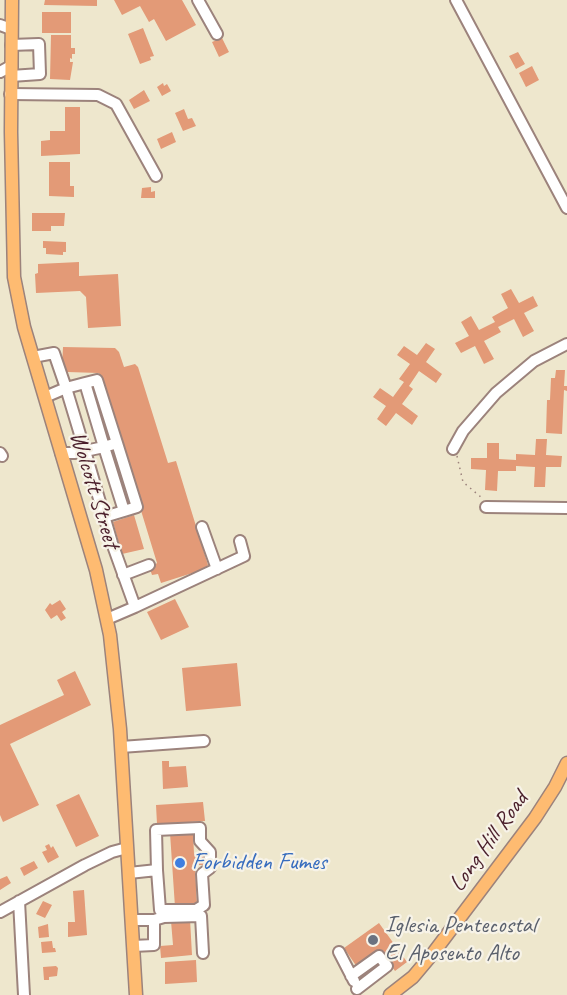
<!DOCTYPE html>
<html>
<head>
<meta charset="utf-8">
<style>
	body { margin:0 }
	canvas { display:block; background:#eee7cd }
</style>
</head>
<body>
<canvas width="567" height="995"></canvas>
<script>
const ctx = document.querySelector('canvas').getContext('2d');
ctx.lineJoin = 'round';
function fill(path, color) {
  ctx.fillStyle = color;
  ctx.fill(path, 'evenodd');
}
function poly(rows) {
  const path = new Path2D();
  for (const r of rows) {
    path.moveTo(r[0], r[1]);
    for (let i = 2; i < r.length; i += 2) path.lineTo(r[i], r[i + 1]);
  }
  return path;
}
function trace(path, color, width, dash) {
  ctx.strokeStyle = color;
  ctx.lineWidth = width;
  ctx.lineCap = dash ? 'butt' : 'round';
  ctx.setLineDash(dash || []);
  ctx.stroke(path);
}
function drawText(font, color, halo, rows, align = 'center') {
  ctx.font = font + ' Caveat,sans-serif';
  ctx.lineWidth = 4.5;
  ctx.setLineDash([]);
  ctx.textBaseline = 'middle';
  ctx.strokeStyle = halo;
  ctx.fillStyle = color;
  for (const [text, x, y, turn = 0] of rows) {
    ctx.save();
    ctx.translate(x, y);
    ctx.rotate((+turn || 0) * Math.PI / 180);
    ctx.textAlign = isNaN(turn) ? turn : align;
    if (halo) ctx.strokeText(text, 0, 0);
    ctx.fillText(text, 0, 0);
    ctx.restore();
  }
}
fill(poly([
	[45,0,97,0,97,6,44,5],
	[114,0,182,0,196,25,166,41,154,19,149,22,140,6,122,15],
	[42,12,71,12,71,33,42,33],
	[143,28,154,56,150,57,151,60,140,64,128,34],
	[51,35,71,35,71,48,75,48,75,54,72,54,72,59,70,58,70,62,73,62,70,80,50,79],
	[222,38,229,52,219,57,212,42],
	[518,52,525,64,516,69,509,56],
	[532,66,539,80,526,87,519,73],
	[163,83,164,86,167,84,171,91,162,96,157,87],
	[144,90,150,101,134,109,129,100],
	[65,107,80,107,80,154,41,156,41,141,50,140,50,131,65,131],
	[184,109,188,119,192,118,196,126,183,131,175,113],
	[172,132,176,142,161,149,157,139],
	[49,162,70,162,70,186,74,186,74,197,49,196],
	[151,187,151,192,155,191,155,198,141,198,142,188],
	[32,213,65,213,64,226,51,226,51,231,32,231],
	[43,241,66,242,66,252,63,252,63,255,46,254,46,248,43,248],
	[79,262,79,276,118,274,121,326,88,328,86,297,80,291,36,293,35,274,38,273,38,264],
	[511,289,519,303,533,296,538,306,524,313,534,331,523,337,514,319,498,327,501,332,484,341,494,359,484,364,475,346,461,353,455,343,469,336,461,322,471,316,479,330,495,322,492,317,508,308,501,294],
	[426,343,435,349,426,362,442,374,436,383,419,371,409,386,413,389,402,404,418,416,412,425,396,413,386,426,377,419,386,406,373,397,380,388,393,397,404,382,399,379,410,364,397,355,404,346,417,355],
	[63,347,115,348,119,352,124,367,135,364,138,367,168,463,176,461,208,565,205,569,161,583,158,574,152,575,150,569,157,563,99,373,67,372,62,367],
	[556,370,565,370,564,386,567,386,567,391,564,390,562,434,546,433,547,400,550,400,551,378,555,378],
	[536,439,547,439,546,455,562,456,561,467,546,467,545,487,534,487,535,467,516,466,516,471,498,471,497,491,485,490,486,470,471,469,471,458,487,458,487,443,499,443,499,459,516,460,516,454,535,455],
	[134,515,144,549,122,554,113,522],
	[175,599,189,627,161,640,147,612],
	[60,600,66,609,62,612,66,618,61,621,57,615,51,619,45,610,50,603,52,605],
	[237,663,241,706,186,711,182,668],
	[75,671,91,705,10,744,39,805,3,822,0,815,0,725,64,695,57,680],
	[162,761,169,761,169,767,186,766,188,787,163,789],
	[79,794,99,836,76,847,56,805],
	[203,802,205,821,157,824,156,805],
	[193,832,194,854,205,853,206,865,195,865,197,905,175,907,170,833],
	[49,844,51,848,53,846,59,857,48,863,42,852,47,850,45,846],
	[34,861,38,868,24,876,20,868],
	[7,876,11,883,0,890,0,879],
	[84,890,87,935,68,937,68,922,75,922,73,891],
	[43,901,52,905,45,918,36,914],
	[190,919,192,955,161,958,160,946,173,945,171,921],
	[379,923,407,962,395,971,380,950,357,967,344,948],
	[48,924,49,937,39,938,38,927],
	[52,941,53,948,55,948,56,952,42,953,41,942],
	[196,960,197,982,165,984,165,962],
	[56,966,58,968,57,976,49,977,49,980,44,980,43,967]
]), '#e39a77');
const minor = poly([
	[198,0,217,34],
	[456,0,567,208],
	[0,25,11,29],
	[0,72,11,66],
	[11,76,40,74,39,44,11,45],
	[10,94,98,95,116,104,156,176],
	[33,357,54,353,66,388,85,383,104,447,117,443,137,507,124,511],
	[85,383,97,380,117,443],
	[45,397,66,388,85,451,74,453,61,453],
	[453,449,463,431,496,393,534,361,567,344],
	[0,453,2,456],
	[486,507,567,508],
	[104,517,124,511,104,447,85,451,112,543,135,607,107,619],
	[202,527,217,569],
	[123,575,149,565],
	[135,607,244,556,240,541],
	[121,747,204,741],
	[129,873,157,870,160,910,196,910,204,905,202,874,210,868,210,852,200,841,200,828,156,830,157,870],
	[19,901,24,995],
	[0,912,85,865,112,852,127,848],
	[132,920,154,920,154,945,133,946],
	[154,920,164,917,201,916,203,953],
	[339,952,354,981],
	[351,976,379,956,387,966,357,989]
]);
const major = poly([
	[12,0,11,132,14,277,24,327,96,570,110,635,120,729,136,995],
	[390,995,413,977,434,952,535,818,555,787,567,763]
]);
trace(minor, '#9c837c', 14);
trace(major, '#9c837c', 15);
trace(poly([
	[457,456,463,482,482,498]
]), '#9c837c', 1.5, [1.5, 4.5]);
trace(minor, '#fff', 10);
trace(major, '#febb71', 12);
for (const [x, y, r, color] of [
	[180,863,6,"#3f7fe0"],
	[373,940,6,"#6b7280"]
]) {
  const dot = new Path2D();
  dot.arc(x, y, r, 0, 2 * Math.PI);
  ctx.fillStyle = color;
  ctx.fill(dot);
  trace(dot, '#f7f3e8', 2);
}
drawText('24px', '#4a1f2b', '#f7f3e8', [
	["Wolcott Street",94,490,73],
	["Long Hill Road",489,842,-54]
]);
drawText('24px', '#366cbe', '#f7f3e8', [
	["Forbidden Fumes",192,863]
], 'left');
drawText('24px', '#5b616d', '#f7f3e8', [
	["Iglesia Pentecostal",385,926],
	["El Aposento Alto",385,954]
], 'left');
</script>
</body>
</html>
